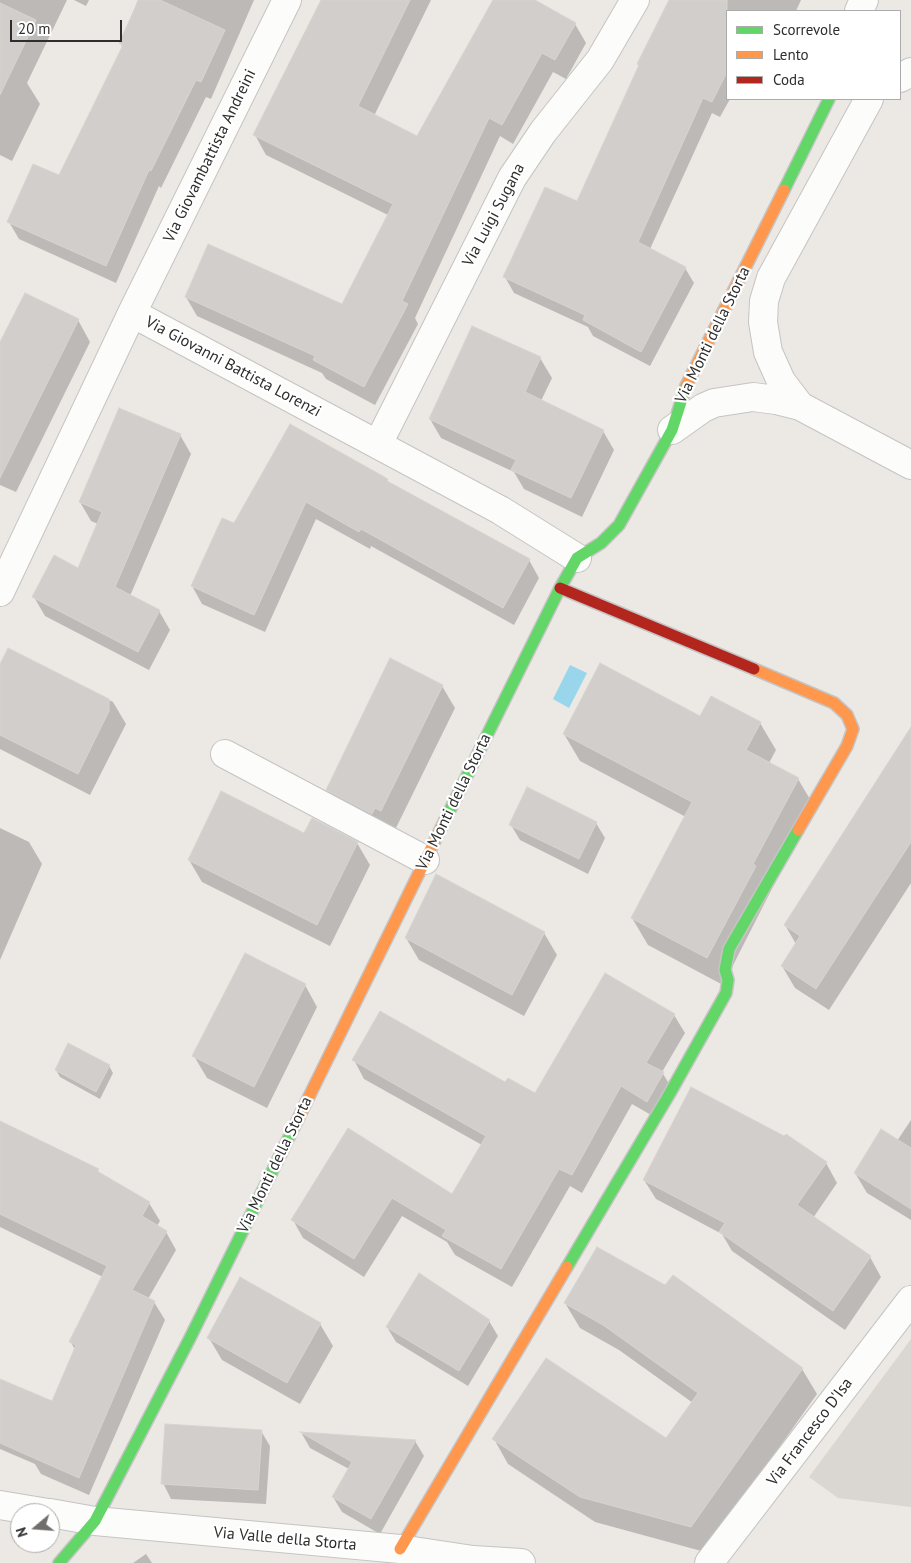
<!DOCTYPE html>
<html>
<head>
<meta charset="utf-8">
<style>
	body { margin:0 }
	#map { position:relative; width:911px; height:1563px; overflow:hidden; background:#ece8e4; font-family:"PT Sans",sans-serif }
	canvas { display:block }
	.legend { position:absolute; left:726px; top:10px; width:175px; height:90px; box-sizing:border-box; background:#fff; border:1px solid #ababab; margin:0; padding:6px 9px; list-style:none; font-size:15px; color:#2e2e2e }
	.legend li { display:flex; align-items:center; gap:10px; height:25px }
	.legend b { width:25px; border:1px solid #ababab }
	.north { position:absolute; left:10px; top:1503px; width:50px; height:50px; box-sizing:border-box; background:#fff; border:1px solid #ababab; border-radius:50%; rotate:252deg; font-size:14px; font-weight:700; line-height:20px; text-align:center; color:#2e2e2e }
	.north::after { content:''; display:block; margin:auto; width:18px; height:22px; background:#706f6e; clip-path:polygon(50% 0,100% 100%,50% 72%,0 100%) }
	.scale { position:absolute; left:10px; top:20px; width:112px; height:22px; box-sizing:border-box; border:2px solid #2e2e2e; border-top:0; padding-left:6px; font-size:15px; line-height:18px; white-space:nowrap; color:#2e2e2e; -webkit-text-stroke:4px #fff; paint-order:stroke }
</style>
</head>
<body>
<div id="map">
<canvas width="911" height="1563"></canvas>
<ul class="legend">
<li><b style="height:6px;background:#63d668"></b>Scorrevole</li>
<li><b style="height:6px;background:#ff974d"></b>Lento</li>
<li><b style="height:6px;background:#b3261e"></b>Coda</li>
</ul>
<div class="north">N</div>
<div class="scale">20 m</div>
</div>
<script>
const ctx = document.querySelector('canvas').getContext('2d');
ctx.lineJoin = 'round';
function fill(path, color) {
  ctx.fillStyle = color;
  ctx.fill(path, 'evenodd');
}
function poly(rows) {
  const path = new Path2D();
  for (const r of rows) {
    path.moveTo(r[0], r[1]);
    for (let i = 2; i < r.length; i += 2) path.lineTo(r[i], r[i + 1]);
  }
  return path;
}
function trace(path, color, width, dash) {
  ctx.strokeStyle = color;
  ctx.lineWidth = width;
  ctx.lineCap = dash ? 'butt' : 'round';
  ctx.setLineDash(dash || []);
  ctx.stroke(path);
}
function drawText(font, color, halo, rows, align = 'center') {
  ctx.font = font + ' "PT Sans",sans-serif';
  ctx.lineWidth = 4.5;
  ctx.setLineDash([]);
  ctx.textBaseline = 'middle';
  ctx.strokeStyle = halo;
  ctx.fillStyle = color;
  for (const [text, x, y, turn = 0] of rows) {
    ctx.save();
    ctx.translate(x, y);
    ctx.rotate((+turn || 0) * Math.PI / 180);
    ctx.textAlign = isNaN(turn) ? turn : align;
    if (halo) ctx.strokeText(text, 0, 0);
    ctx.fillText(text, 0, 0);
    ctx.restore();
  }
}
fill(poly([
	[911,1339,911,1507,838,1498,809,1477]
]), '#dad6d2');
fill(poly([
	[570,665,587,673,569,708,553,699]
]), '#99d6ec');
fill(poly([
	[0,0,67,0,27,83,40,104,12,161,0,155],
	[74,0,89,0,86,6],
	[138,0,254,0,211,99,206,97,161,188,159,186,116,283,19,239,9,222,59,177,123,48,120,43],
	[322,0,431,0,374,116,417,137,494,0,533,0,575,24,586,43,566,79,553,72,513,144,500,136,415,318,418,324,375,405,326,379,322,373,197,316,186,297,343,305,388,215,266,155,255,135],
	[688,0,801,0,796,11,727,11,727,99,730,99,720,117,712,113,650,249,685,268,694,283,650,366,593,336,588,327,514,293,505,277,578,203,639,67,638,64],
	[78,320,90,342,16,492,0,485,0,345],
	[472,327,540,358,552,378,541,401,603,431,614,450,582,517,524,489,514,472,441,438,430,419],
	[290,426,387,480,389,484,529,560,539,578,514,625,371,546,370,549,316,519,265,632,202,604,192,586,235,525],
	[180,435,191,454,130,596,159,611,170,630,149,670,45,616,34,597,79,569,98,524,91,521,80,502],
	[8,650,113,702,126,724,90,795,0,749,0,667],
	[442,686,455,708,394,832,340,812,327,790],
	[700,717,760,723,776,750,769,763,798,779,814,806,723,985,648,945,632,918,686,817,580,761,564,734],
	[911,729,911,883,829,1010,795,988,782,966,796,944,785,925],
	[596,823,605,838,588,874,520,840,511,825],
	[0,828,29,842,42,864,0,960],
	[305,835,357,843,370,865,330,946,202,882,189,860],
	[544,933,557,955,524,1016,419,960,406,938],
	[305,985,317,1007,267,1108,207,1078,194,1056],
	[674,1015,685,1033,662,1072,674,1092,658,1119,632,1104,582,1193,570,1186,512,1287,455,1255,447,1242,402,1216,364,1277,303,1238,293,1220,348,1130,453,1195,482,1145,364,1079,354,1060,505,1084,536,1095],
	[109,1066,113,1073,100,1099,60,1077,56,1070],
	[911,1120,911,1220,867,1193,855,1173,897,1141],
	[0,1122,98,1170,100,1175,149,1203,160,1221,157,1226,166,1232,176,1250,148,1299,154,1302,165,1320,89,1495,41,1474,35,1464,0,1449,0,1380,53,1402,75,1350,71,1342,103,1277,0,1227],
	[826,1163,837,1183,813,1218,870,1257,881,1277,845,1330,732,1251,722,1234,656,1199,644,1180],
	[565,1303,802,1369,817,1394,705,1552,595,1522,508,1464,494,1439,666,1440,693,1403,619,1350,580,1328],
	[489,1321,498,1336,468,1386,396,1342,387,1327],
	[320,1324,333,1346,300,1404,222,1360,209,1338],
	[261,1431,270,1446,266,1504,171,1499,163,1483],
	[302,1434,415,1441,424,1456,380,1534,342,1512,333,1497,349,1469,310,1448],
	[146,1554,152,1563,133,1563]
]), '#0003');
const building = poly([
	[139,0,160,0,225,30,201,82,196,80,151,171,149,170,106,266,7,222,33,164,59,175,123,45,119,43,139,0],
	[321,0,410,0,358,106,417,136,493,0,535,0,576,23,555,60,542,53,502,125,489,118,402,301,408,304,364,387,313,360,315,356,185,297,208,244,342,304,393,204,253,135,321,0],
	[669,0,727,0,727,72,712,102,703,98,638,242,686,267,641,352,583,320,585,315,503,277,545,187,577,201,639,65,637,64,669,0],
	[0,3,36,20,0,95,0,3],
	[25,293,79,319,0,478,0,342,25,293],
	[472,326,541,357,525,392,604,430,571,498,511,470,516,460,429,419,472,326],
	[119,408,181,434,115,587,160,610,138,652,32,597,54,555,78,568,102,512,79,502,119,408],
	[290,424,388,479,387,481,530,559,503,608,361,529,359,532,306,502,254,615,191,586,222,518,234,523,290,424],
	[8,648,109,699,109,711,78,774,0,735,0,664,8,648],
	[390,658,443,685,381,811,375,808,372,814,326,790,390,658],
	[600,663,700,716,711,696,761,722,746,750,799,778,753,864,756,866,707,958,631,918,692,802,563,734,600,663],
	[911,727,911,842,816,989,781,966,800,936,784,925,911,727],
	[527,787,597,822,579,859,509,825,527,787],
	[221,791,304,833,312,818,358,842,317,925,188,860,221,791],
	[436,874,545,932,512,995,405,938,436,874],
	[245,953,306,984,254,1087,192,1056,245,953],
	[605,973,675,1014,646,1063,664,1072,647,1102,621,1086,572,1175,559,1169,501,1269,442,1236,446,1230,392,1198,354,1259,291,1220,348,1128,452,1194,486,1136,352,1060,380,1011,505,1082,508,1078,535,1093,605,973],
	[68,1043,110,1065,96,1092,55,1070,68,1043],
	[691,1087,784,1136,786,1134,827,1162,797,1205,871,1256,833,1311,719,1232,725,1223,643,1180,691,1087],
	[0,1121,99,1169,97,1171,150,1202,142,1216,167,1231,132,1290,155,1301,79,1478,0,1443,0,1379,52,1401,76,1345,69,1342,107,1266,0,1214,0,1121],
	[881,1129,911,1148,911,1209,854,1173,881,1129],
	[597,1247,665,1285,673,1275,803,1368,691,1527,580,1497,492,1439,546,1358,666,1438,698,1393,603,1325,564,1303,597,1247],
	[419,1273,490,1320,459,1371,386,1327,419,1273],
	[240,1277,321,1323,287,1383,207,1338,240,1277],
	[165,1424,262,1430,258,1490,161,1484,165,1424],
	[300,1432,416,1440,371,1519,332,1497,352,1462,300,1432]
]);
fill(building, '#d1cecb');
trace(building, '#d7d4d0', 1);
const street = poly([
	[859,11,864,0],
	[900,78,911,72],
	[132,313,287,0],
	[800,406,781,381,768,352,763,322,764,301,771,278,869,99],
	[672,430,703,408,714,403,753,397,776,400,800,406,911,465],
	[378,444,512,178,543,132,600,60,635,0],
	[0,592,132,313,500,510,577,558],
	[225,754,425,860],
	[0,1505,48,1513],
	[50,1513,95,1521,400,1549,473,1560,521,1563],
	[709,1563,911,1300]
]);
const fast = poly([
	[784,190,829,99],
	[447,816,560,588,577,558,601,543,619,525,672,430,686,386],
	[567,1267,670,1093,726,993,728,980,725,970,729,949,798,830],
	[59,1563,95,1521,190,1338,299,1117]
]);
const slow = poly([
	[686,386,784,190],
	[754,669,834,703,847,715,853,729,847,746,798,830],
	[299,1117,447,816],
	[400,1549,567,1267]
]);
const jam = poly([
	[560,588,754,669]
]);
trace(street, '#c5c4c5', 30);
trace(fast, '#c5c4c5', 14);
trace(slow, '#c5c4c5', 14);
trace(jam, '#c5c4c5', 14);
trace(street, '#fcfcfb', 28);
trace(fast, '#63d668', 11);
trace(slow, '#ff974d', 11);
trace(jam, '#b3261e', 11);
drawText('16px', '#2e2e2e', '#fff', [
	["Via Giovambattista Andreini",210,156,-64],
	["Via Luigi Sugana",494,215,-62],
	["Via Monti della Storta",713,335,-64],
	["Via Giovanni Battista Lorenzi",233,367,28],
	["Via Monti della Storta",454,802,-64],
	["Via Monti della Storta",275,1165,-64],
	["Via Francesco D'Isa",810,1432,-53],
	["Via Valle della Storta",285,1539,5]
]);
</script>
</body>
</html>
